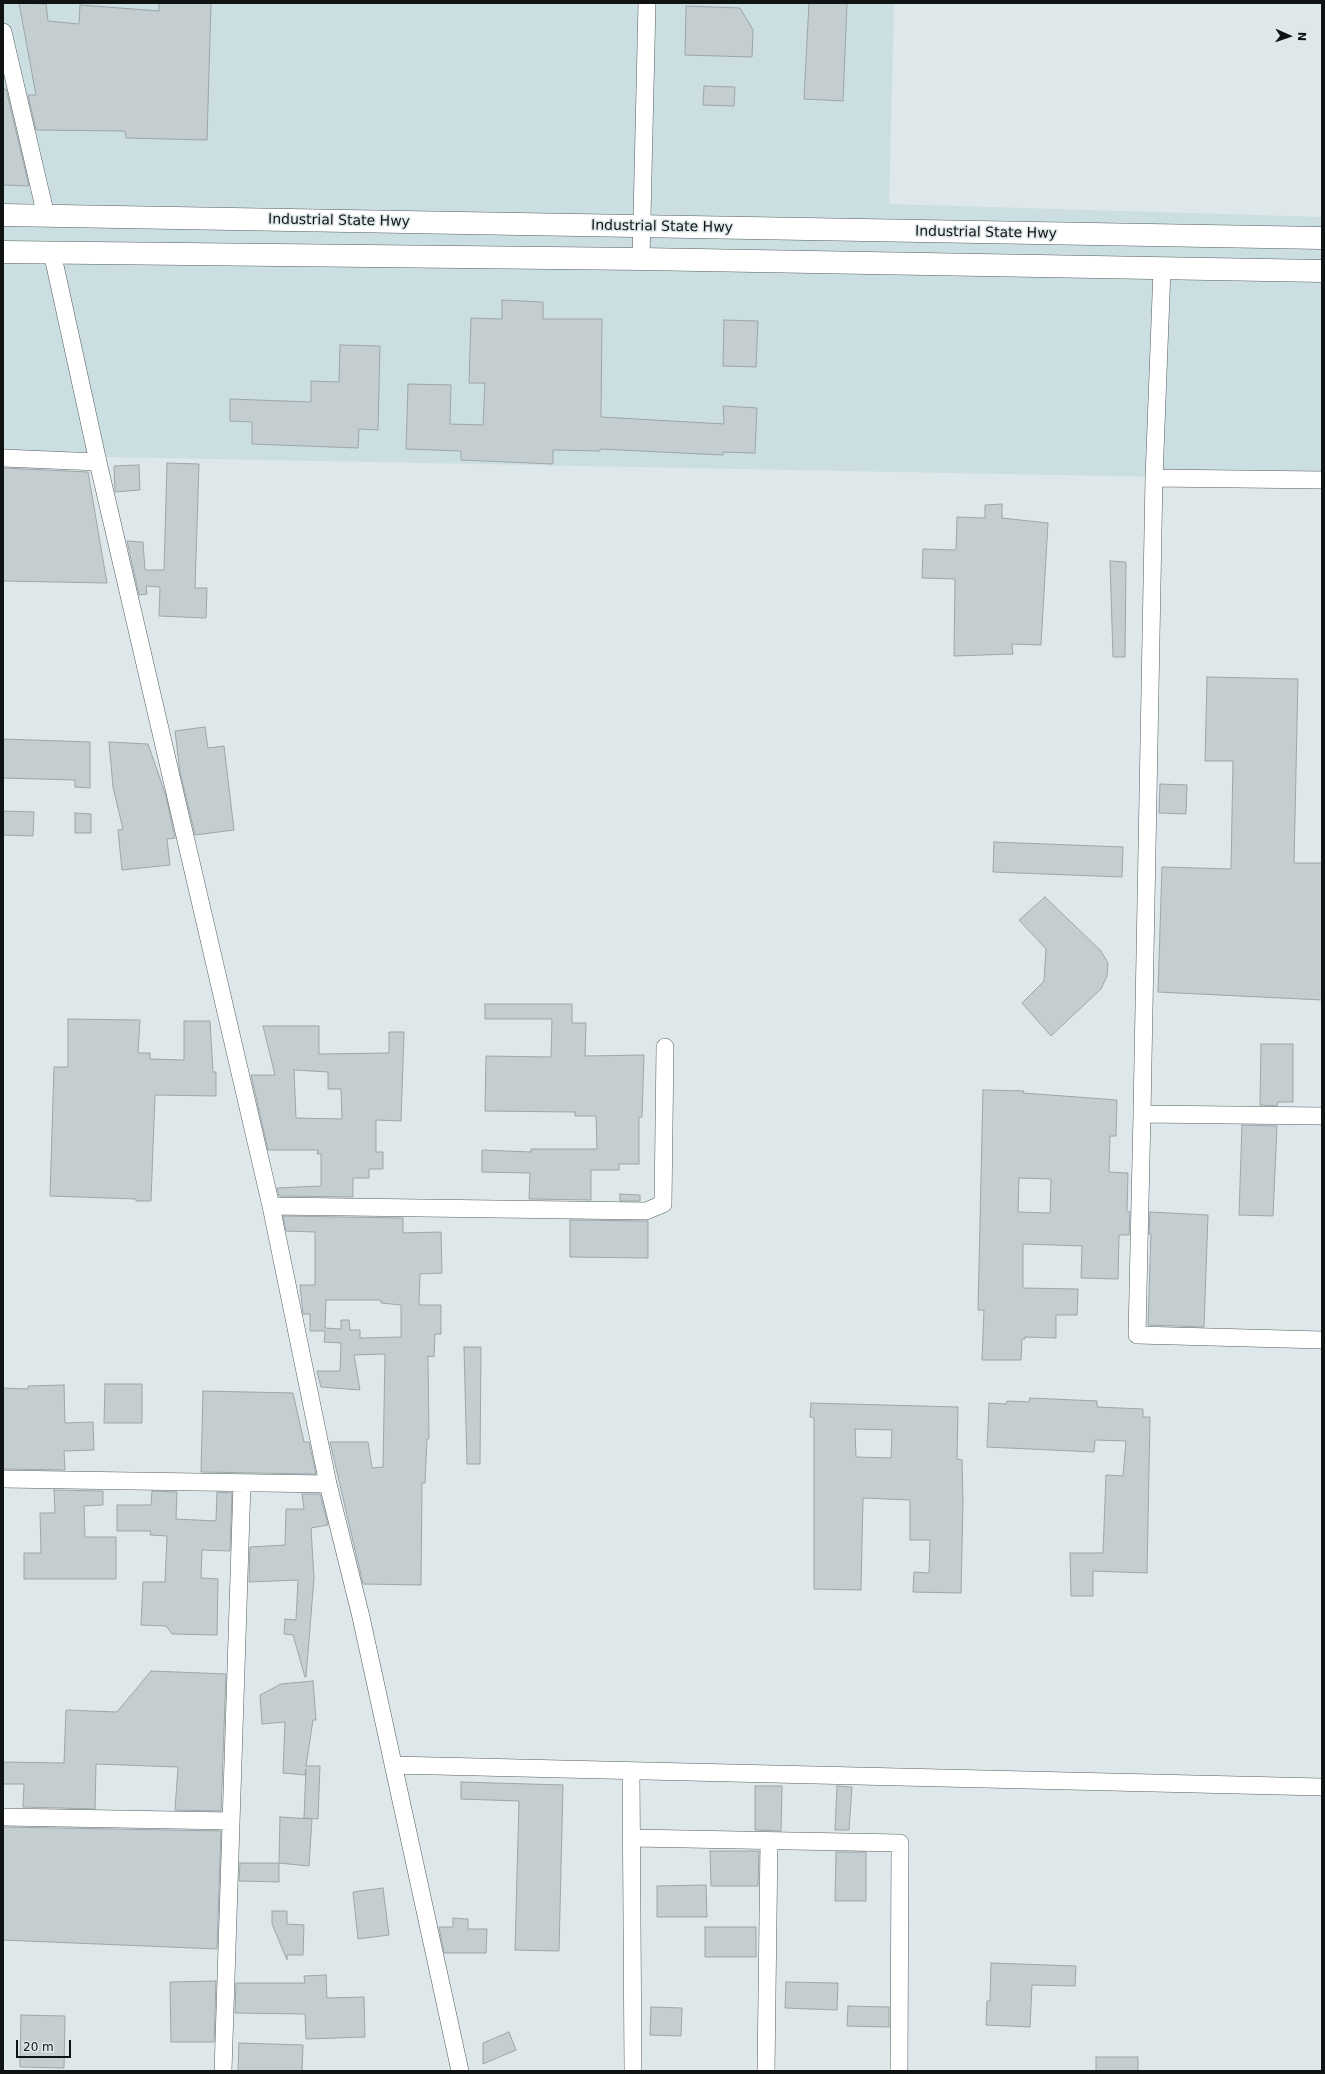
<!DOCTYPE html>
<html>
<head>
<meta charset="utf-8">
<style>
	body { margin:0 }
	#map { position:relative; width:1325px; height:2074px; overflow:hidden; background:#dee7e9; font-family:"DejaVu Sans",sans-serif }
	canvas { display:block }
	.frame { position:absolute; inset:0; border:4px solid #101314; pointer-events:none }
	.north { position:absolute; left:1269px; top:16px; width:40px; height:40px; -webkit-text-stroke:3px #dee7e9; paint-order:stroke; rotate:92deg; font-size:11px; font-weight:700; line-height:16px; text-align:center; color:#101314 }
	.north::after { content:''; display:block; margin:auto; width:14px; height:18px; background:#101314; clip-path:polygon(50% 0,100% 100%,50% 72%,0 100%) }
	.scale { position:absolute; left:16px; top:2040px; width:55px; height:18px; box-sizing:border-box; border:2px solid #101314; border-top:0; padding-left:5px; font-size:12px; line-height:14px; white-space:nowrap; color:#101314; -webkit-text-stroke:3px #dee7e9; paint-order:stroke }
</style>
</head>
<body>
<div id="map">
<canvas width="1325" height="2074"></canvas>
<div class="frame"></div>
<div class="north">N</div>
<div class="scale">20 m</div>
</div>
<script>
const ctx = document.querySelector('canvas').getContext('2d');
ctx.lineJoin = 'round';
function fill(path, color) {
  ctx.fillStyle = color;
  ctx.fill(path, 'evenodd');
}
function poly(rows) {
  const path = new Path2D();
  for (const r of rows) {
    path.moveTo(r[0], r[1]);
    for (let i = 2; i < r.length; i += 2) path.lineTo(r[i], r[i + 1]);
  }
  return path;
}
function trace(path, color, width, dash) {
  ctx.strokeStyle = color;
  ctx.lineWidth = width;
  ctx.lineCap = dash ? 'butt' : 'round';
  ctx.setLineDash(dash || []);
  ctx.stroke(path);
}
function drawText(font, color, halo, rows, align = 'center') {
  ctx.font = font + ' "DejaVu Sans",sans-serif';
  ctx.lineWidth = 3;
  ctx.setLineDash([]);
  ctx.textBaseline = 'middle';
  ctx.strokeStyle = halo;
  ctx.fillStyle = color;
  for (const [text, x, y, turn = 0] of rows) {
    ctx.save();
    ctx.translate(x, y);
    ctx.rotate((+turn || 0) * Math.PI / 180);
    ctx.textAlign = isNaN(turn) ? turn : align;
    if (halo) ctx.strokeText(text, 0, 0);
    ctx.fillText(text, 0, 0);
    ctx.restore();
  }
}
fill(poly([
	[3,3,894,3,889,204,1322,217,1322,480,3,455]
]), '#cbdee2');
const building = poly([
	[19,3,46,4,48,21,79,24,80,5,159,11,159,3,211,3,207,140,126,138,125,131,36,130,28,95,36,95,19,3],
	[809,3,847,3,843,101,804,99,809,3],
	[686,6,740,8,753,30,752,57,685,55,686,6],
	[704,86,735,87,734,106,703,105,704,86],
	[3,89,6,89,29,186,3,185,3,89],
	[502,300,543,302,543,319,602,319,601,417,724,424,723,406,757,408,755,453,723,452,723,455,600,449,600,451,553,450,553,464,461,460,461,451,406,449,408,384,451,385,450,424,483,425,485,383,469,383,471,318,502,319,502,300],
	[724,320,758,321,756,367,723,366,724,320],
	[340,345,380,346,378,430,359,429,358,448,252,444,252,422,230,421,230,399,311,402,311,381,339,382,340,345],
	[167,463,199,464,195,588,207,588,206,618,159,616,160,587,146,586,147,594,139,595,127,541,143,542,145,570,164,570,167,463],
	[139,465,140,490,115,492,114,466,139,465],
	[3,468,88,472,107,583,3,581,3,468],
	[1002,504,1002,518,1048,523,1041,645,1012,644,1013,654,954,656,955,579,922,578,923,549,956,550,957,517,985,518,985,505,1002,504],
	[1110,561,1126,562,1125,657,1113,657,1110,561],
	[1207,677,1298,679,1294,863,1322,863,1322,1000,1158,992,1162,867,1231,869,1233,761,1205,761,1207,677],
	[205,727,208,748,224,746,234,830,195,835,180,772,175,731,205,727],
	[3,739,90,742,90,788,75,787,75,780,3,778,3,739],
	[109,742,148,744,166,796,175,838,167,839,170,865,122,870,118,830,123,829,113,787,109,742],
	[1160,784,1187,785,1186,814,1159,813,1160,784],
	[3,811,34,812,33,836,3,835,3,811],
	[75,813,91,814,91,833,75,833,75,813],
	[994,842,1123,847,1122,877,993,872,994,842],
	[1045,897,1101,951,1108,963,1107,976,1101,989,1051,1036,1022,1003,1044,981,1046,949,1019,920,1045,897],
	[485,1004,572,1004,572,1023,586,1023,585,1056,644,1055,642,1117,639,1117,639,1164,619,1164,619,1170,591,1170,591,1200,529,1199,530,1173,482,1172,482,1150,531,1152,531,1149,597,1149,596,1116,575,1116,575,1112,485,1111,486,1056,551,1057,552,1019,485,1019,485,1004],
	[68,1019,140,1020,138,1053,150,1053,150,1059,184,1060,184,1021,210,1021,213,1072,216,1072,216,1096,155,1095,151,1201,136,1201,136,1199,50,1196,54,1067,68,1067,68,1019],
	[263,1026,319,1026,319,1054,389,1053,389,1032,404,1032,401,1121,376,1120,376,1152,383,1152,383,1169,369,1169,369,1178,353,1178,353,1197,279,1196,277,1188,321,1186,321,1154,317,1154,318,1150,268,1150,251,1075,275,1075,263,1026],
	[294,1070,328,1072,328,1089,341,1089,342,1119,296,1118,294,1070],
	[1261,1044,1293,1044,1293,1102,1278,1102,1277,1106,1260,1105,1261,1044],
	[983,1090,1024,1091,1023,1093,1117,1100,1116,1136,1110,1136,1109,1172,1128,1173,1127,1211,1130,1212,1129,1235,1119,1235,1118,1279,1081,1278,1082,1246,1023,1244,1023,1288,1078,1289,1077,1315,1056,1315,1056,1338,1025,1337,1025,1339,1022,1339,1021,1360,982,1360,984,1310,978,1310,983,1090],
	[1019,1178,1051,1179,1050,1213,1018,1212,1019,1178],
	[1242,1125,1277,1126,1273,1216,1239,1215,1242,1125],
	[620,1194,640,1195,640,1201,620,1201,620,1194],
	[1150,1212,1208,1215,1204,1327,1148,1325,1151,1234,1149,1234,1150,1212],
	[283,1216,403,1218,403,1233,441,1232,442,1273,420,1274,419,1305,441,1305,441,1334,435,1334,434,1357,428,1356,429,1439,427,1439,425,1483,422,1483,421,1585,363,1584,330,1442,368,1442,372,1468,383,1467,385,1354,354,1355,360,1390,321,1387,317,1371,340,1371,341,1343,324,1342,325,1331,310,1331,310,1314,303,1314,300,1285,315,1285,315,1232,286,1231,283,1216],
	[326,1300,381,1300,381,1303,401,1305,401,1337,360,1338,360,1330,350,1330,349,1320,341,1320,341,1329,325,1328,326,1300],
	[570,1220,648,1221,648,1258,570,1257,570,1220],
	[464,1347,481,1347,480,1464,467,1464,464,1347],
	[105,1384,142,1384,142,1423,104,1423,105,1384],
	[64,1385,65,1423,93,1422,94,1450,64,1451,65,1470,3,1469,3,1388,28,1389,28,1386,64,1385],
	[203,1391,293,1393,304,1442,309,1442,316,1474,201,1472,203,1391],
	[1030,1398,1097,1401,1097,1407,1143,1409,1143,1417,1150,1417,1147,1573,1093,1571,1093,1596,1071,1596,1070,1553,1103,1553,1106,1475,1123,1476,1126,1441,1095,1440,1094,1452,987,1447,989,1403,1006,1404,1007,1401,1029,1402,1030,1398],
	[811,1403,958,1407,957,1459,962,1460,963,1502,961,1593,913,1592,914,1572,929,1573,930,1540,910,1540,910,1500,863,1498,861,1590,814,1589,814,1418,810,1417,811,1403],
	[855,1429,892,1430,891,1458,856,1457,855,1429],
	[54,1490,103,1491,103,1505,84,1506,85,1537,116,1537,116,1579,24,1579,24,1553,41,1553,40,1513,55,1513,54,1490],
	[152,1491,177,1492,176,1519,216,1521,217,1492,232,1493,230,1551,202,1550,201,1578,218,1579,217,1635,172,1634,166,1626,141,1625,143,1582,165,1582,167,1536,150,1535,151,1531,117,1531,117,1505,151,1505,152,1491],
	[302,1494,320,1494,328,1525,311,1528,314,1578,306,1677,305,1677,293,1635,284,1634,285,1619,296,1620,298,1580,249,1582,250,1547,285,1545,286,1509,304,1509,302,1494],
	[151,1671,226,1674,221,1811,175,1810,178,1767,96,1764,95,1809,23,1807,24,1784,3,1784,3,1762,64,1763,66,1710,117,1712,151,1671],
	[313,1681,316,1720,313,1720,306,1766,320,1766,318,1819,304,1818,306,1769,305,1775,283,1773,285,1722,262,1724,260,1695,281,1684,313,1681],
	[461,1782,563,1785,559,1951,515,1950,519,1801,461,1799,461,1782],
	[755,1786,782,1786,781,1831,755,1830,755,1786],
	[837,1786,852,1787,849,1830,835,1830,837,1786],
	[280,1817,312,1819,309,1866,279,1863,280,1817],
	[3,1827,221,1831,217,1949,3,1940,3,1827],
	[710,1851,759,1851,758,1886,711,1886,710,1851],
	[836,1852,866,1852,866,1901,835,1901,836,1852],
	[240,1863,279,1863,279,1882,239,1881,240,1863],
	[706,1885,707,1917,657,1917,657,1886,706,1885],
	[383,1888,389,1935,358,1939,353,1892,383,1888],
	[272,1911,287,1911,287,1924,304,1925,303,1955,287,1955,287,1960,272,1924,272,1911],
	[453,1918,468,1919,468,1929,487,1929,486,1953,444,1953,439,1927,453,1927,453,1918],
	[705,1927,756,1927,756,1957,705,1957,705,1927],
	[991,1963,1076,1966,1075,1986,1032,1985,1030,2027,986,2025,987,2001,990,2001,991,1963],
	[326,1975,327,1998,364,1997,365,2037,306,2039,305,2014,235,2013,236,1983,305,1983,304,1976,326,1975],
	[216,1981,214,2042,171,2042,170,1982,216,1981],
	[786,1982,838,1983,837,2010,785,2008,786,1982],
	[848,2006,889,2007,889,2027,847,2026,848,2006],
	[651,2007,682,2008,681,2036,650,2035,651,2007],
	[21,2015,65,2016,64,2068,20,2067,21,2015],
	[509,2032,516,2050,483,2064,483,2043,509,2032],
	[239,2043,303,2045,302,2071,238,2071,239,2043],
	[1096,2057,1138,2057,1138,2071,1096,2071,1096,2057]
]);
fill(building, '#c4cdcf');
trace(building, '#9da6a8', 1);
const minor = poly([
	[3,32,46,216],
	[52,252,98,462,271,1206,328,1484,361,1617,460,2071],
	[641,259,647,3],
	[1162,269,1154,478,1142,1114,1137,1335,1322,1340],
	[3,458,98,462],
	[1154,478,1322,480],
	[1142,1114,1322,1116],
	[271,1206,646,1211,663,1204,665,1047],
	[3,1479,328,1484],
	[393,1765,1322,1787],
	[631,1771,633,2071],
	[3,1817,231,1821],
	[632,1838,900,1843,899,2071],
	[223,2071,242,1483],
	[766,2071,769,1841]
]);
const secondary = poly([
	[3,215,1322,238],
	[3,252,641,259,1322,271]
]);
trace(minor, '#565f60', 18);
trace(secondary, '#565f60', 23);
trace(minor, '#fff', 17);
trace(secondary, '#fff', 22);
drawText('14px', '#101314', '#dee7e9', [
	["Industrial State Hwy",339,221,1],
	["Industrial State Hwy",662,227,1],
	["Industrial State Hwy",986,233,1]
]);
</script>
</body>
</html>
